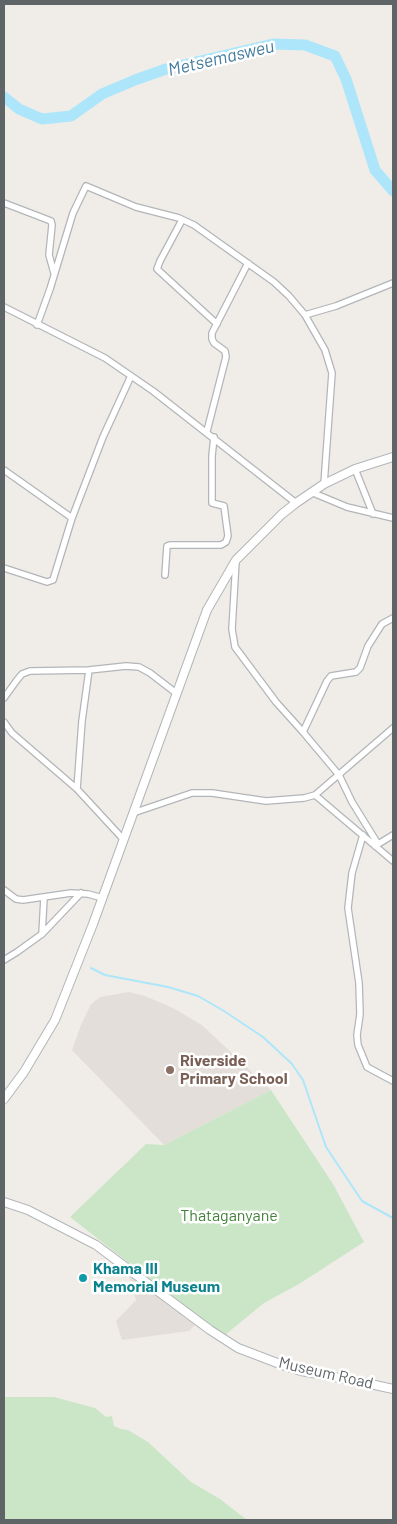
<!DOCTYPE html>
<html>
<head>
<meta charset="utf-8">
<style>
	body { margin:0 }
	#map { position:relative; width:397px; height:1524px; overflow:hidden; background:#f0ede8; font-family:Barlow,sans-serif }
	canvas { display:block }
	.frame { position:absolute; inset:0; border:5px solid #5f6467; pointer-events:none }
</style>
</head>
<body>
<div id="map">
<canvas width="397" height="1524"></canvas>
<div class="frame"></div>
</div>
<script>
const ctx = document.querySelector('canvas').getContext('2d');
ctx.lineJoin = 'round';
function fill(path, color) {
  ctx.fillStyle = color;
  ctx.fill(path, 'evenodd');
}
function poly(rows) {
  const path = new Path2D();
  for (const r of rows) {
    path.moveTo(r[0], r[1]);
    for (let i = 2; i < r.length; i += 2) path.lineTo(r[i], r[i + 1]);
  }
  return path;
}
function trace(path, color, width, dash) {
  ctx.strokeStyle = color;
  ctx.lineWidth = width;
  ctx.lineCap = dash ? 'butt' : 'round';
  ctx.setLineDash(dash || []);
  ctx.stroke(path);
}
function drawText(font, color, halo, rows, align = 'center') {
  ctx.font = font + ' Barlow,sans-serif';
  ctx.lineWidth = 5;
  ctx.setLineDash([]);
  ctx.textBaseline = 'middle';
  ctx.strokeStyle = halo;
  ctx.fillStyle = color;
  for (const [text, x, y, turn = 0] of rows) {
    ctx.save();
    ctx.translate(x, y);
    ctx.rotate((+turn || 0) * Math.PI / 180);
    ctx.textAlign = isNaN(turn) ? turn : align;
    if (halo) ctx.strokeText(text, 0, 0);
    ctx.fillText(text, 0, 0);
    ctx.restore();
  }
}
fill(poly([
	[129,992,145,996,173,1008,202,1025,271,1090,164,1145,72,1050,81,1025,91,1004,100,997],
	[128,1273,195,1325,189,1331,122,1340,116,1321,136,1300]
]), '#e3ded9');
fill(poly([
	[271,1090,333,1184,364,1242,299,1284,264,1303,225,1335,198,1317,70,1217,146,1144,164,1145],
	[4,1397,54,1397,95,1408,106,1417,112,1416,114,1426,121,1429,128,1430,148,1442,191,1482,220,1499,247,1520,4,1520]
]), '#cbe6c6');
trace(poly([
	[91,968,105,975,168,987,198,996,224,1011,263,1037,292,1064,303,1080,326,1147,362,1201,393,1218]
]), '#ade6fa', 2);
trace(poly([
	[4,97,19,109,42,119,71,116,102,94,135,80,166,69,273,44,305,45,335,56,346,79,375,170,393,191]
]), '#ade6fa', 11);
const minor = poly([
	[4,203,51,221,52,225,49,255,54,273],
	[182,220,160,261,157,269,217,324],
	[4,307,105,358,153,391,296,503],
	[305,315,336,306,393,283],
	[37,325,50,289,73,213,86,186,136,207,179,218,194,225,274,282,289,296,305,315,325,350,332,373,324,484],
	[207,431,226,357,225,351,214,343,212,339,212,333,248,263],
	[355,469,373,514],
	[4,470,72,518],
	[311,492,347,507,393,518],
	[236,561,232,629,235,647,276,702,303,732],
	[4,568,47,582,53,580,72,518,103,437,131,376],
	[165,575,167,546,170,545,221,545,226,542,228,536,224,506,212,503,212,456,214,437],
	[4,698,17,680,22,674,30,671,89,670,126,666,139,667,150,673,176,693],
	[4,722,12,733,77,789,124,840],
	[77,789,82,721,89,670],
	[315,795,393,728],
	[133,813,192,793,212,793,266,801,304,798,315,795,393,861],
	[363,835,352,873,348,908,359,983,360,1014,357,1035,358,1045,367,1067,393,1081],
	[378,844,352,802,339,775,303,732,327,681,331,676,356,672,360,668,368,646,382,624,393,618],
	[375,846,393,835],
	[4,890,16,899,23,900,71,893,88,894,103,898],
	[42,934,44,898],
	[4,960,17,952,42,934,81,893]
]);
const tertiary = poly([
	[4,1099,24,1072,55,1020,93,924,207,610,236,560,282,514,296,503,324,484,355,469,393,457],
	[4,1202,28,1210,96,1245,210,1330,238,1348,285,1366,301,1371,357,1381,393,1389]
]);
trace(minor, '#b2b6b9', 8);
trace(tertiary, '#b2b6b9', 10);
trace(minor, '#fff', 5.5);
trace(tertiary, '#fff', 8);
for (const [x, y, r, color] of [
	[170,1070,5,"#8d6e63"],
	[83,1278,5,"#0f9aa8"]
]) {
  const dot = new Path2D();
  dot.arc(x, y, r, 0, 2 * Math.PI);
  ctx.fillStyle = color;
  ctx.fill(dot);
  trace(dot, '#fff', 2);
}
drawText('bold 16px', '#785e54', '#fff', [
	["Riverside",180,1061],
	["Primary School",180,1079]
], 'left');
drawText('16px', '#43823a', '#fff', [
	["Thataganyane",229,1216]
]);
drawText('bold 16px', '#0d838f', '#fff', [
	["Khama III",93,1269],
	["Memorial Museum",93,1287]
], 'left');
drawText('16px', '#5f6467', '#fff', [
	["Museum Road",326,1373,13]
]);
drawText('italic 18px', '#437d9b', '#fff', [
	["Metsemasweu",221,58,-13]
]);
</script>
</body>
</html>
